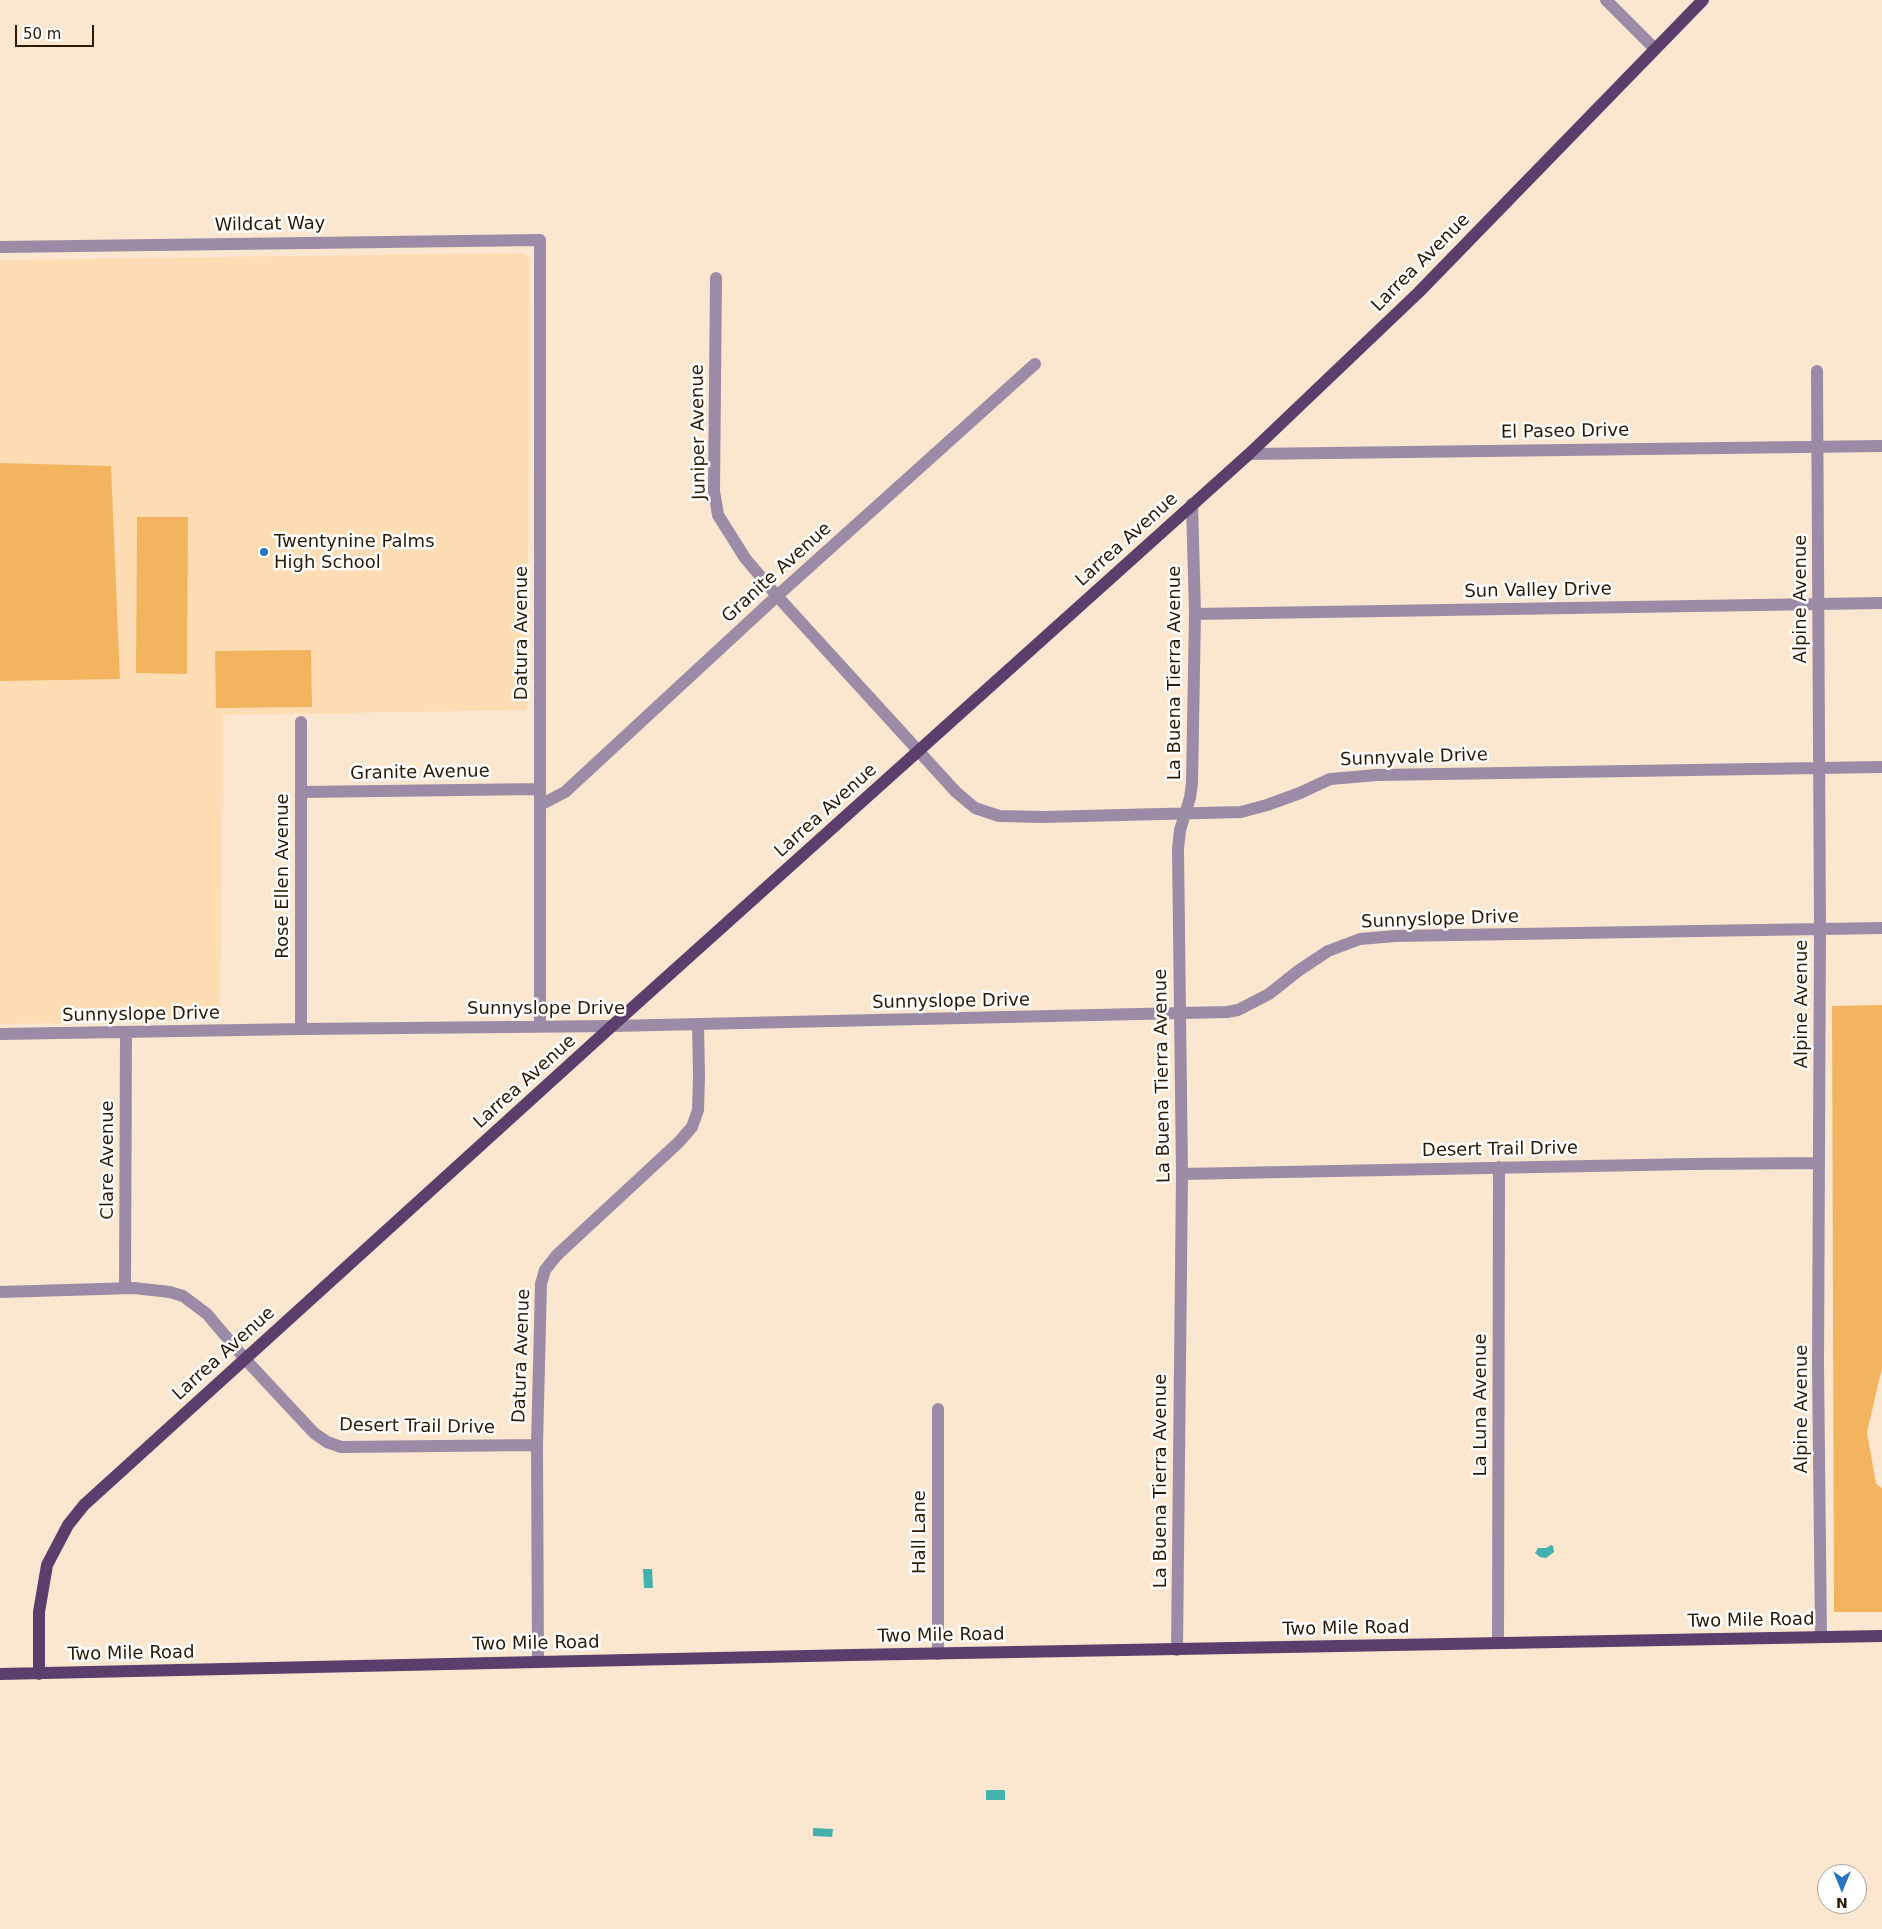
<!DOCTYPE html>
<html>
<head>
<meta charset="utf-8">
<style>
	body { margin:0 }
	#map { position:relative; width:1882px; height:1929px; overflow:hidden; background:#fbe7cf; font-family:"DejaVu Sans",sans-serif }
	canvas { display:block }
	.north { position:absolute; left:1817px; top:1864px; width:50px; height:50px; box-sizing:border-box; background:#fff; border:1px solid #aaa399; border-radius:50%; rotate:180deg; font-size:14px; font-weight:700; line-height:20px; text-align:center; color:#2b1901 }
	.north::after { content:''; display:block; margin:auto; width:18px; height:22px; background:#2774c3; clip-path:polygon(50% 0,100% 100%,50% 72%,0 100%) }
	.scale { position:absolute; left:15px; top:25px; width:79px; height:22px; box-sizing:border-box; border:2px solid #2b1901; border-top:0; padding-left:6px; font-size:15px; line-height:18px; white-space:nowrap; color:#2b1901; -webkit-text-stroke:4px #fff; paint-order:stroke }
</style>
</head>
<body>
<div id="map">
<canvas width="1882" height="1929"></canvas>
<div class="north">N</div>
<div class="scale">50 m</div>
</div>
<script>
const ctx = document.querySelector('canvas').getContext('2d');
ctx.lineJoin = 'round';
function fill(path, color) {
  ctx.fillStyle = color;
  ctx.fill(path, 'evenodd');
}
function poly(rows) {
  const path = new Path2D();
  for (const r of rows) {
    path.moveTo(r[0], r[1]);
    for (let i = 2; i < r.length; i += 2) path.lineTo(r[i], r[i + 1]);
  }
  return path;
}
function trace(path, color, width, dash) {
  ctx.strokeStyle = color;
  ctx.lineWidth = width;
  ctx.lineCap = dash ? 'butt' : 'round';
  ctx.setLineDash(dash || []);
  ctx.stroke(path);
}
function drawText(font, color, halo, rows, align = 'center') {
  ctx.font = font + ' "DejaVu Sans",sans-serif';
  ctx.lineWidth = 5;
  ctx.setLineDash([]);
  ctx.textBaseline = 'middle';
  ctx.strokeStyle = halo;
  ctx.fillStyle = color;
  for (const [text, x, y, turn = 0] of rows) {
    ctx.save();
    ctx.translate(x, y);
    ctx.rotate((+turn || 0) * Math.PI / 180);
    ctx.textAlign = isNaN(turn) ? turn : align;
    if (halo) ctx.strokeText(text, 0, 0);
    ctx.fillText(text, 0, 0);
    ctx.restore();
  }
}
fill(poly([
	[521,253,529,257,530,261,527,710,223,715,220,1020,0,1024,0,260]
]), '#feddb5');
fill(poly([
	[0,463,111,466,120,679,0,681],
	[137,517,188,517,187,674,136,673],
	[311,650,312,707,216,708,215,651],
	[1882,1005,1882,1368,1867,1432,1876,1484,1882,1488,1882,1612,1834,1612,1832,1006]
]), '#f2b45f');
fill(poly([
	[1551,1545,1553,1546,1554,1552,1546,1558,1540,1557,1535,1553,1538,1548,1546,1548],
	[643,1569,652,1569,653,1588,644,1588],
	[986,1790,1005,1790,1005,1800,986,1800],
	[813,1828,833,1829,832,1837,813,1836]
]), '#43b1ae');
trace(poly([
	[1606,0,1655,49],
	[0,247,540,240,540,1026],
	[716,278,714,491,718,515,745,558,777,596,956,792,975,808,999,816,1043,817,1241,812,1267,805,1300,793,1330,779,1377,775,1882,767],
	[1817,371,1820,929,1818,1365,1821,1637],
	[1249,454,1882,446],
	[1195,614,1882,603],
	[301,792,540,789],
	[540,805,565,792,777,596,1035,364],
	[301,1029,301,722],
	[0,1034,301,1029,612,1026,1227,1012,1238,1010,1269,994,1298,971,1328,951,1360,939,1395,936,1882,928],
	[1182,1174,1692,1164,1819,1163],
	[125,1288,126,1033],
	[0,1292,134,1288,170,1292,183,1296,207,1314,245,1359,314,1433,327,1442,341,1447,537,1445],
	[1498,1643,1499,1167],
	[1177,1650,1182,1174,1178,849,1180,830,1190,798,1192,783,1195,614,1192,504],
	[938,1654,938,1409],
	[538,1662,537,1445,541,1284,545,1270,557,1255,679,1142,692,1127,698,1110,699,1077,698,1024]
]), '#9c8ba6', 12);
trace(poly([
	[0,1674,852,1655,1882,1636],
	[39,1674,39,1612,47,1565,68,1525,84,1505,612,1026,1249,454,1419,292,1703,0]
]), '#5b3e6c', 12);
for (const [x, y, r, color] of [
	[264,552,5,"#2774c3"]
]) {
  const dot = new Path2D();
  dot.arc(x, y, r, 0, 2 * Math.PI);
  ctx.fillStyle = color;
  ctx.fill(dot);
  trace(dot, '#fff', 2);
}
drawText('18px', '#2b1901', '#fff', [
	["Wildcat Way",270,225,-1],
	["Larrea Avenue",1421,263,-45],
	["Juniper Avenue",699,432,-91],
	["El Paseo Drive",1565,432,-1],
	["Larrea Avenue",1127,540,-42],
	["Granite Avenue",777,573,-42],
	["Sun Valley Drive",1538,591,-1],
	["Alpine Avenue",1801,599,-90],
	["Datura Avenue",522,633,-90],
	["La Buena Tierra Avenue",1175,673,-90],
	["Sunnyvale Drive",1414,758,-2],
	["Granite Avenue",420,773,-1],
	["Larrea Avenue",826,811,-42],
	["Rose Ellen Avenue",283,876,-90],
	["Sunnyslope Drive",1440,920,-2],
	["Sunnyslope Drive",951,1002,-1],
	["Alpine Avenue",1802,1004,-90],
	["Sunnyslope Drive",546,1009],
	["Sunnyslope Drive",141,1015,-1],
	["La Buena Tierra Avenue",1163,1076,-91],
	["Larrea Avenue",525,1082,-42],
	["Desert Trail Drive",1500,1150,-1],
	["Clare Avenue",108,1160,-90],
	["Larrea Avenue",224,1354,-42],
	["Datura Avenue",522,1356,-88],
	["La Luna Avenue",1481,1405,-90],
	["Alpine Avenue",1802,1409,-90],
	["Desert Trail Drive",417,1427,1],
	["La Buena Tierra Avenue",1161,1481,-90],
	["Hall Lane",920,1532,-90],
	["Two Mile Road",1751,1621,-1],
	["Two Mile Road",1346,1629,-1],
	["Two Mile Road",941,1636,-1],
	["Two Mile Road",536,1644,-1],
	["Two Mile Road",131,1654,-1]
]);
drawText('18px', '#2b1901', '#fff', [
	["Twentynine Palms",274,542],
	["High School",274,563]
], 'left');
</script>
</body>
</html>
